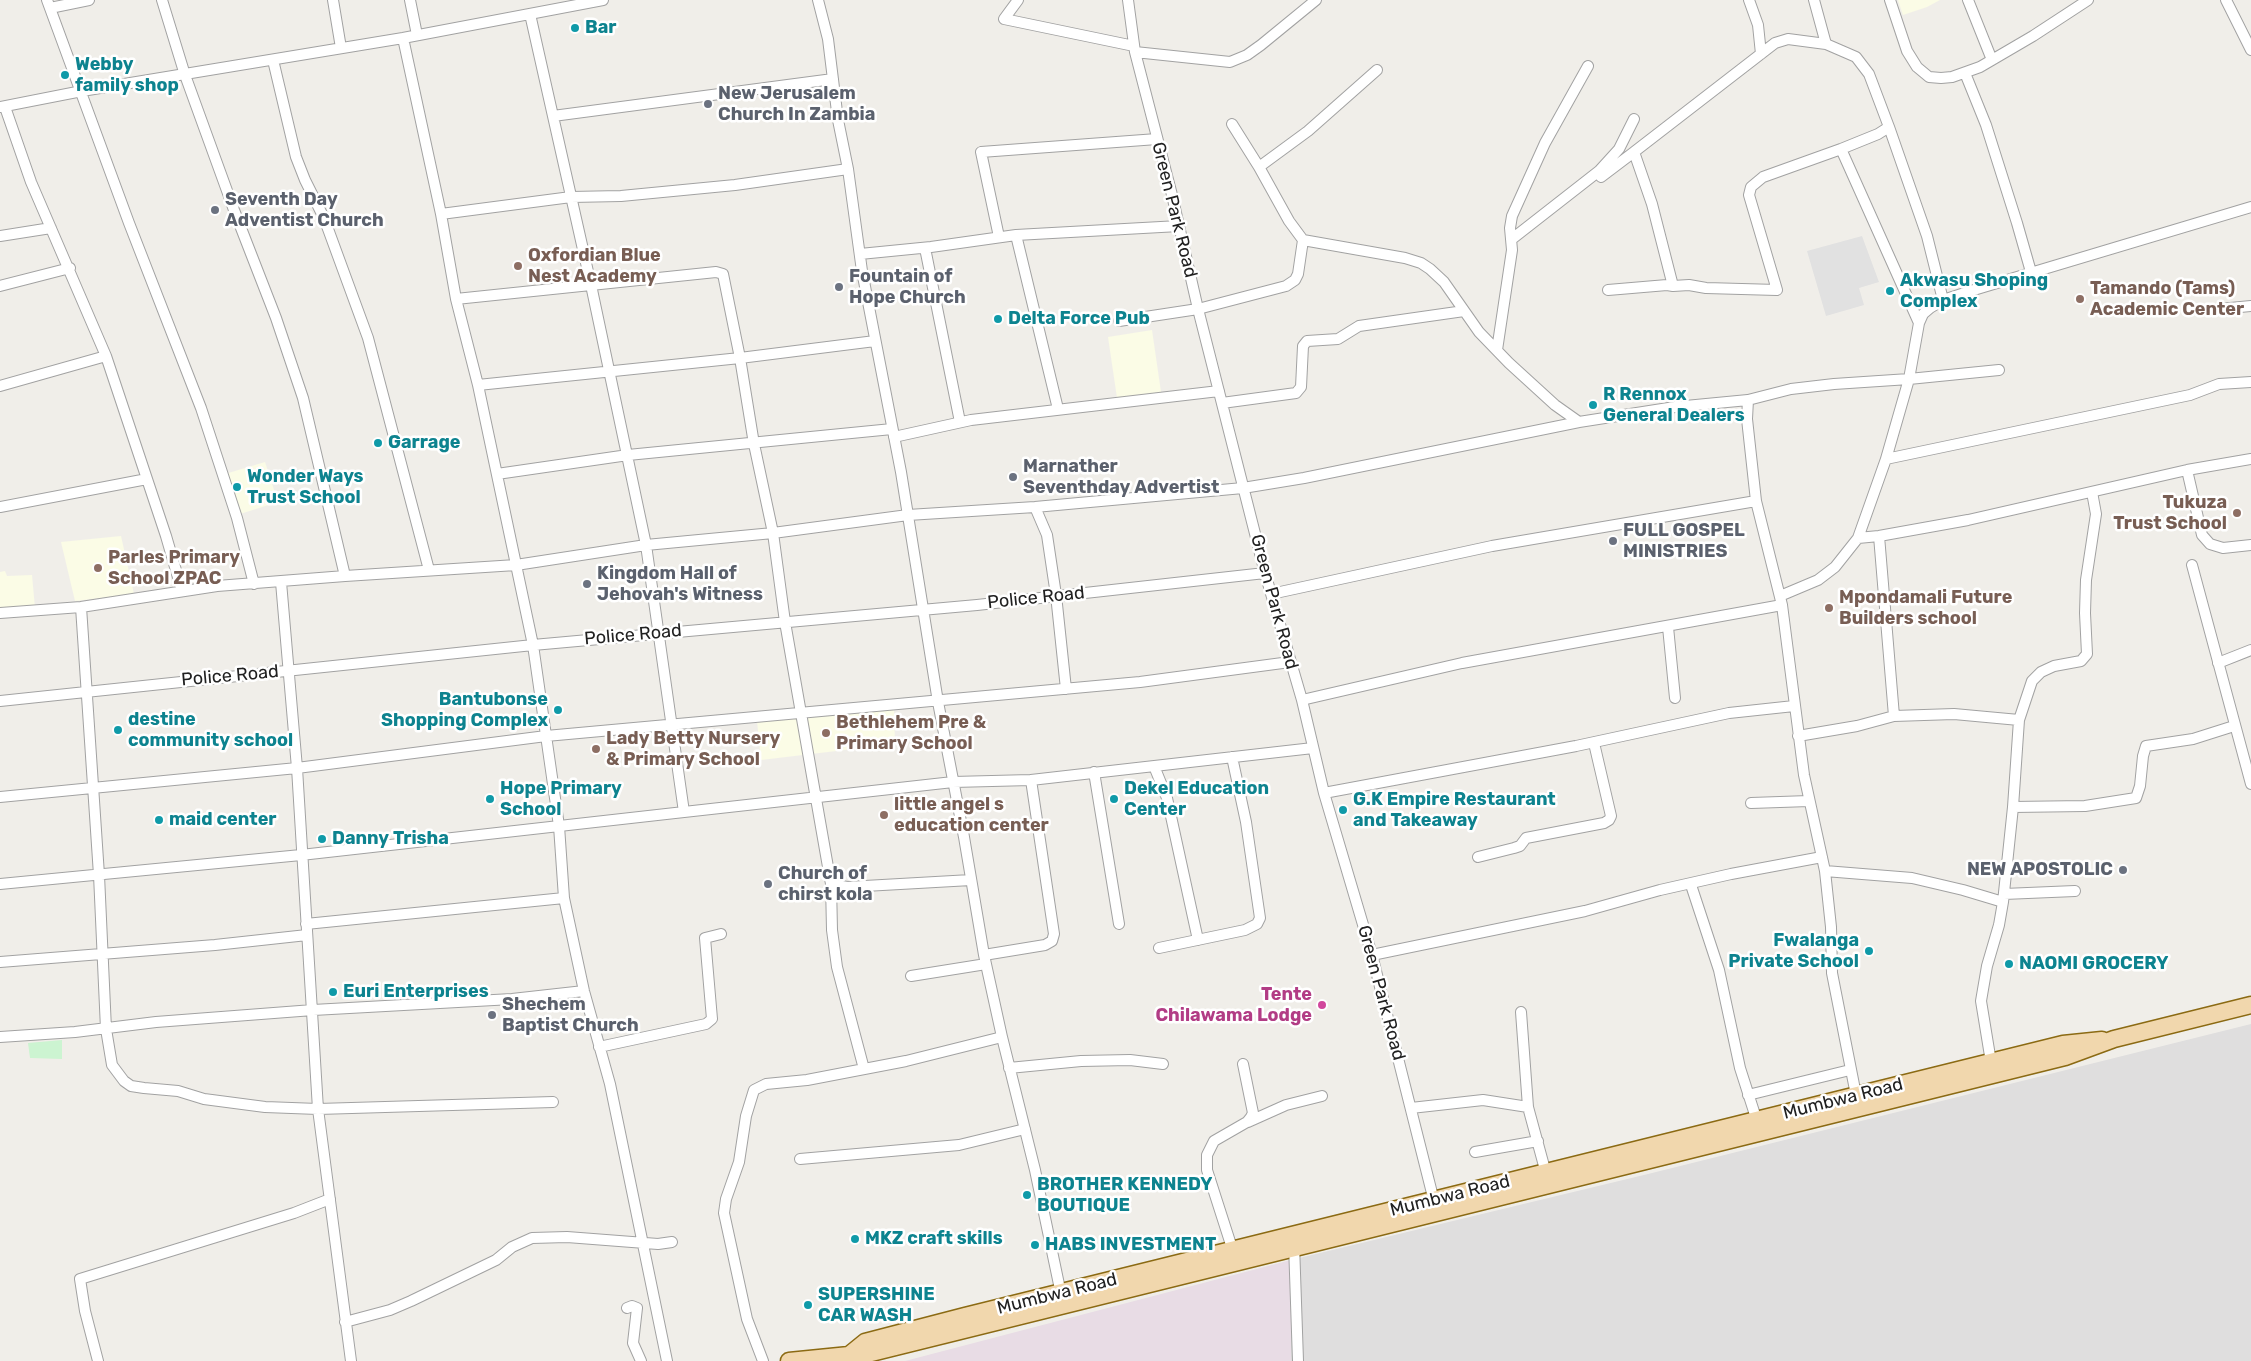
<!DOCTYPE html>
<html>
<head>
<meta charset="utf-8">
<style>
	body { margin:0 }
	canvas { display:block; background:#f0eee9 }
</style>
</head>
<body>
<canvas width="2251" height="1361"></canvas>
<script>
const ctx = document.querySelector('canvas').getContext('2d');
ctx.lineJoin = 'round';
function fill(path, color) {
  ctx.fillStyle = color;
  ctx.fill(path, 'evenodd');
}
function poly(rows) {
  const path = new Path2D();
  for (const r of rows) {
    path.moveTo(r[0], r[1]);
    for (let i = 2; i < r.length; i += 2) path.lineTo(r[i], r[i + 1]);
  }
  return path;
}
function trace(path, color, width, dash) {
  ctx.strokeStyle = color;
  ctx.lineWidth = width;
  ctx.lineCap = dash ? 'butt' : 'round';
  ctx.setLineDash(dash || []);
  ctx.stroke(path);
}
function drawText(font, color, halo, rows, align = 'center') {
  ctx.font = font + ' Rubik,sans-serif';
  ctx.lineWidth = 5;
  ctx.setLineDash([]);
  ctx.textBaseline = 'middle';
  ctx.strokeStyle = halo;
  ctx.fillStyle = color;
  for (const [text, x, y, turn = 0] of rows) {
    ctx.save();
    ctx.translate(x, y);
    ctx.rotate((+turn || 0) * Math.PI / 180);
    ctx.textAlign = isNaN(turn) ? turn : align;
    if (halo) ctx.strokeText(text, 0, 0);
    ctx.fillText(text, 0, 0);
    ctx.restore();
  }
}
fill(poly([
	[2251,1024,2251,1361,1291,1361,1291,1260,1648,1174]
]), '#dfdede');
fill(poly([
	[1291,1260,1291,1361,905,1361]
]), '#e8dce5');
fill(poly([
	[1898,0,1940,0,1927,7,1903,15],
	[1152,330,1161,392,1117,398,1108,337],
	[265,462,278,502,237,515,225,474],
	[121,536,134,594,75,601,61,542],
	[5,571,7,576,32,575,35,608,0,612,0,572],
	[894,708,895,744,761,760,757,721]
]), '#fbfce6');
fill(poly([
	[62,1040,62,1059,30,1058,28,1043]
]), '#ccf4d1');
fill(poly([
	[1862,236,1879,282,1859,288,1864,305,1826,316,1807,251]
]), '#e1e1e1');
const minor = poly([
	[47,0,129,223,201,408,237,518,254,584],
	[162,0,185,75,234,210,276,318,303,398,345,576],
	[333,0,341,48],
	[410,0,417,35],
	[1018,0,1004,19,1134,46],
	[1128,0,1135,52,1172,195,1198,309,1265,573,1302,700,1324,793,1372,955,1434,1201],
	[1749,0,1758,25,1761,54],
	[1814,0,1826,44],
	[1890,0,1907,51,1917,67,1929,77,1941,78,1952,77,1980,67,2033,36,2088,0],
	[1968,0,1992,60],
	[2226,0,2251,50],
	[50,8,89,0],
	[403,38,441,214,456,299,478,385,533,645,559,826,564,898,584,991,610,1084,667,1361],
	[1788,39,1826,44,1856,57,1869,74,1889,127,1878,134,1841,149,1763,177,1751,187,1749,195,1777,290,1706,288,1689,285,1673,286,1652,204,1634,152,1775,43,1788,39],
	[1135,52,1230,62,1247,55,1261,45,1316,0],
	[273,60,296,157,305,180,324,218,368,338,429,570],
	[1965,73,1986,125,2017,223,2031,272],
	[0,107,82,91,403,38,603,0],
	[5,107,31,182,106,356,166,536,182,591],
	[553,116,833,79],
	[1232,124,1259,167,1289,221,1303,240,1405,258,1421,263,1430,269,1444,282,1479,332,1509,363,1555,405,1579,422],
	[1889,127,1927,236,1943,300],
	[1841,149,1919,323],
	[1259,167,1308,131,1377,70],
	[1601,177,1634,152],
	[441,214,571,197,621,196,735,185,848,169],
	[1016,235,1058,409],
	[0,236,51,228],
	[999,237,981,152,1157,139],
	[1512,239,1599,171,1619,149,1634,119],
	[925,248,960,422],
	[860,254,931,247,1016,235,1179,226],
	[0,286,70,268],
	[1608,290,1667,285,1673,286],
	[456,299,716,272,723,274,740,358,754,444,773,533,785,622,831,884,847,887,971,880],
	[2209,310,2251,306],
	[1119,321,1198,309,1286,286,1295,280,1298,274,1303,240],
	[1497,350,1512,250,1510,228,1512,216,1545,143,1588,66],
	[478,385,740,358,875,341],
	[0,386,106,356],
	[1222,403,1296,393,1301,387,1303,346,1307,341,1338,339,1359,326,1464,311],
	[894,437,971,420,1219,391],
	[1886,459,2190,395,2219,384,2251,382],
	[2187,470,2202,535,2210,544,2223,548,2251,545],
	[497,474,628,455,892,429],
	[0,507,147,479],
	[1035,507,1047,535,1056,595,1066,689],
	[1879,536,1894,716],
	[1858,538,1879,536,1968,520,2187,470,2251,459],
	[2192,565,2251,784],
	[281,582,297,768,318,1109,351,1361],
	[1271,594,1492,546,1756,501],
	[1780,596,1818,580,1835,567,1858,538,1886,459,1909,379,1919,323,1923,314,1930,308,1943,300,1977,289,2251,207],
	[1782,605,1804,775,1825,871,1831,927,1832,973,1857,1100],
	[81,607,99,875,106,1029,112,1065,124,1081,131,1086,144,1088,178,1091,204,1099,265,1107,318,1109,553,1102],
	[0,613,81,607,217,586,345,576,516,565,646,545,773,533,908,515,1035,507,1243,488,1304,478,1579,422,1675,407,1748,400,1791,389,1834,384,1909,379,1999,370],
	[1668,627,1675,698],
	[2218,663,2251,650],
	[1302,700,1462,663,1782,605,1756,501,1747,419,1748,400],
	[0,701,533,645,977,605,1265,573],
	[1798,736,1857,726,1894,716,1954,714,2019,720],
	[1154,766,1167,798,1198,940],
	[1094,772,1119,924],
	[1324,793,1576,746,1729,713,1794,706],
	[0,797,297,768,546,736,1140,682,1290,662],
	[1751,803,1809,801],
	[2013,807,2085,806,2136,798,2140,786,2143,756,2146,746,2193,739,2234,726],
	[684,812,953,782,1031,780,1313,748],
	[1478,857,1514,848,1520,846,1526,838,1604,823,1609,820,1611,816,1594,743],
	[1825,871,1912,878,1963,890,2003,902],
	[0,884,301,855,684,812,646,545,591,285,530,14],
	[831,884,832,930,837,967,864,1069],
	[1691,885,1719,970,1740,1068,1757,1121],
	[2004,894,2075,891],
	[306,924,564,898],
	[1159,948,1245,930,1257,924,1260,918,1246,822,1232,757],
	[984,955,1045,945,1052,941,1054,934,1031,780],
	[1372,955,1585,911,1660,890,1731,874,1822,857],
	[0,962,215,945,307,935],
	[911,976,986,964],
	[1521,1012,1528,1107,1547,1177],
	[0,1037,75,1032,156,1022,313,1010,512,999,584,991],
	[1002,1037,1035,1170,1061,1294],
	[599,1047,706,1024,712,1019,705,938,721,934],
	[1991,1062,1981,1001,1987,966,1999,925,2003,902,2013,807,2019,720,2032,681,2041,672,2054,666,2081,661,2087,654,2085,613,2086,580,2096,514,2092,492],
	[1009,1068,1081,1061,1130,1060,1163,1064],
	[1748,1095,1850,1070],
	[1411,1108,1483,1100,1528,1107],
	[1248,1122,1286,1105,1322,1096],
	[1475,1152,1538,1141],
	[800,1159,959,1145,1025,1129],
	[1294,1244,1298,1361],
	[1233,1251,1207,1170,1207,1155,1214,1141,1247,1122,1251,1117,1253,1113,1243,1064],
	[627,1308,632,1306,637,1308,633,1343,641,1361],
	[345,1322,390,1310,411,1301,496,1260,512,1247,532,1238,567,1237,658,1244,672,1242],
	[98,1361,85,1311,80,1279,294,1213,330,1199],
	[763,1361,747,1319,724,1213,726,1199,739,1162,746,1116,754,1090,766,1084,807,1080,906,1061,1002,1037,984,955,964,837,938,702,901,472,862,271,848,169,838,120,828,39,818,0]
]);
const primary = poly([
	[789,1361,849,1355,865,1342,965,1316,2063,1044,2102,1040],
	[839,1361,2065,1057,2114,1039,2251,1005]
]);
trace(minor, '#a2a2a2', 12);
trace(primary, '#8b6a13', 19);
trace(minor, '#fff', 10);
trace(primary, '#f1d7ad', 16);
for (const [x, y, r, color] of [
	[575,28,5,"#0f9aa8"],
	[65,75,5,"#0f9aa8"],
	[708,104,5,"#6b7280"],
	[215,210,5,"#6b7280"],
	[518,266,5,"#8d6e63"],
	[839,287,5,"#6b7280"],
	[1890,291,5,"#0f9aa8"],
	[2080,299,5,"#8d6e63"],
	[998,319,5,"#0f9aa8"],
	[1593,405,5,"#0f9aa8"],
	[378,443,5,"#0f9aa8"],
	[1013,477,5,"#6b7280"],
	[237,487,5,"#0f9aa8"],
	[2237,513,5,"#8d6e63"],
	[1613,541,5,"#6b7280"],
	[98,568,5,"#8d6e63"],
	[587,584,5,"#6b7280"],
	[1829,608,5,"#8d6e63"],
	[558,710,5,"#0f9aa8"],
	[118,730,5,"#0f9aa8"],
	[826,733,5,"#8d6e63"],
	[596,749,5,"#8d6e63"],
	[490,799,5,"#0f9aa8"],
	[1114,799,5,"#0f9aa8"],
	[1343,810,5,"#0f9aa8"],
	[884,815,5,"#8d6e63"],
	[159,820,5,"#0f9aa8"],
	[322,839,5,"#0f9aa8"],
	[2123,870,5,"#6b7280"],
	[768,884,5,"#6b7280"],
	[1869,951,5,"#0f9aa8"],
	[2009,964,5,"#0f9aa8"],
	[333,992,5,"#0f9aa8"],
	[1322,1005,5,"#d1479c"],
	[492,1015,5,"#6b7280"],
	[1027,1195,5,"#0f9aa8"],
	[855,1239,5,"#0f9aa8"],
	[1035,1245,5,"#0f9aa8"],
	[808,1305,5,"#0f9aa8"]
]) {
  const dot = new Path2D();
  dot.arc(x, y, r, 0, 2 * Math.PI);
  ctx.fillStyle = color;
  ctx.fill(dot);
  trace(dot, '#fff', 2);
}
drawText('bold 18px', '#0d838f', '#fff', [
	["Bar",585,28],
	["Webby",75,65],
	["family shop",75,86],
	["Akwasu Shoping",1900,281],
	["Complex",1900,302],
	["Delta Force Pub",1008,319],
	["R Rennox",1603,395],
	["General Dealers",1603,416],
	["Garrage",388,443],
	["Wonder Ways",247,477],
	["Trust School",247,498],
	["Bantubonse",548,700,"right"],
	["Shopping Complex",548,721,"right"],
	["destine",128,720],
	["community school",128,741],
	["Hope Primary",500,789],
	["School",500,810],
	["Dekel Education",1124,789],
	["Center",1124,810],
	["G.K Empire Restaurant",1353,800],
	["and Takeaway",1353,821],
	["maid center",169,820],
	["Danny Trisha",332,839],
	["Fwalanga",1859,941,"right"],
	["Private School",1859,962,"right"],
	["NAOMI GROCERY",2019,964],
	["Euri Enterprises",343,992],
	["BROTHER KENNEDY",1037,1185],
	["BOUTIQUE",1037,1206],
	["MKZ craft skills",865,1239],
	["HABS INVESTMENT",1045,1245],
	["SUPERSHINE",818,1295],
	["CAR WASH",818,1316]
], 'left');
drawText('bold 18px', '#5b616d', '#fff', [
	["New Jerusalem",718,94],
	["Church In Zambia",718,115],
	["Seventh Day",225,200],
	["Adventist Church",225,221],
	["Fountain of",849,277],
	["Hope Church",849,298],
	["Marnather",1023,467],
	["Seventhday Advertist",1023,488],
	["FULL GOSPEL",1623,531],
	["MINISTRIES",1623,552],
	["Kingdom Hall of",597,574],
	["Jehovah's Witness",597,595],
	["NEW APOSTOLIC",2113,870,"right"],
	["Church of",778,874],
	["chirst kola",778,895],
	["Shechem",502,1005],
	["Baptist Church",502,1026]
], 'left');
drawText('18px', '#212121', '#fff', [
	["Green Park Road",1174,210,76],
	["Police Road",1036,598,-6],
	["Green Park Road",1274,602,75],
	["Police Road",633,635,-5],
	["Police Road",230,676,-5],
	["Green Park Road",1381,993,75],
	["Mumbwa Road",1843,1099,-14],
	["Mumbwa Road",1450,1196,-14],
	["Mumbwa Road",1057,1294,-14]
]);
drawText('bold 18px', '#785e54', '#fff', [
	["Oxfordian Blue",528,256],
	["Nest Academy",528,277],
	["Tamando (Tams)",2090,289],
	["Academic Center",2090,310],
	["Tukuza",2227,503,"right"],
	["Trust School",2227,524,"right"],
	["Parles Primary",108,558],
	["School ZPAC",108,579],
	["Mpondamali Future",1839,598],
	["Builders school",1839,619],
	["Bethlehem Pre &",836,723],
	["Primary School",836,744],
	["Lady Betty Nursery",606,739],
	["& Primary School",606,760],
	["little angel s",894,805],
	["education center",894,826]
], 'left');
drawText('bold 18px', '#b23c85', '#fff', [
	["Tente",1312,995],
	["Chilawama Lodge",1312,1016]
], 'right');
</script>
</body>
</html>
